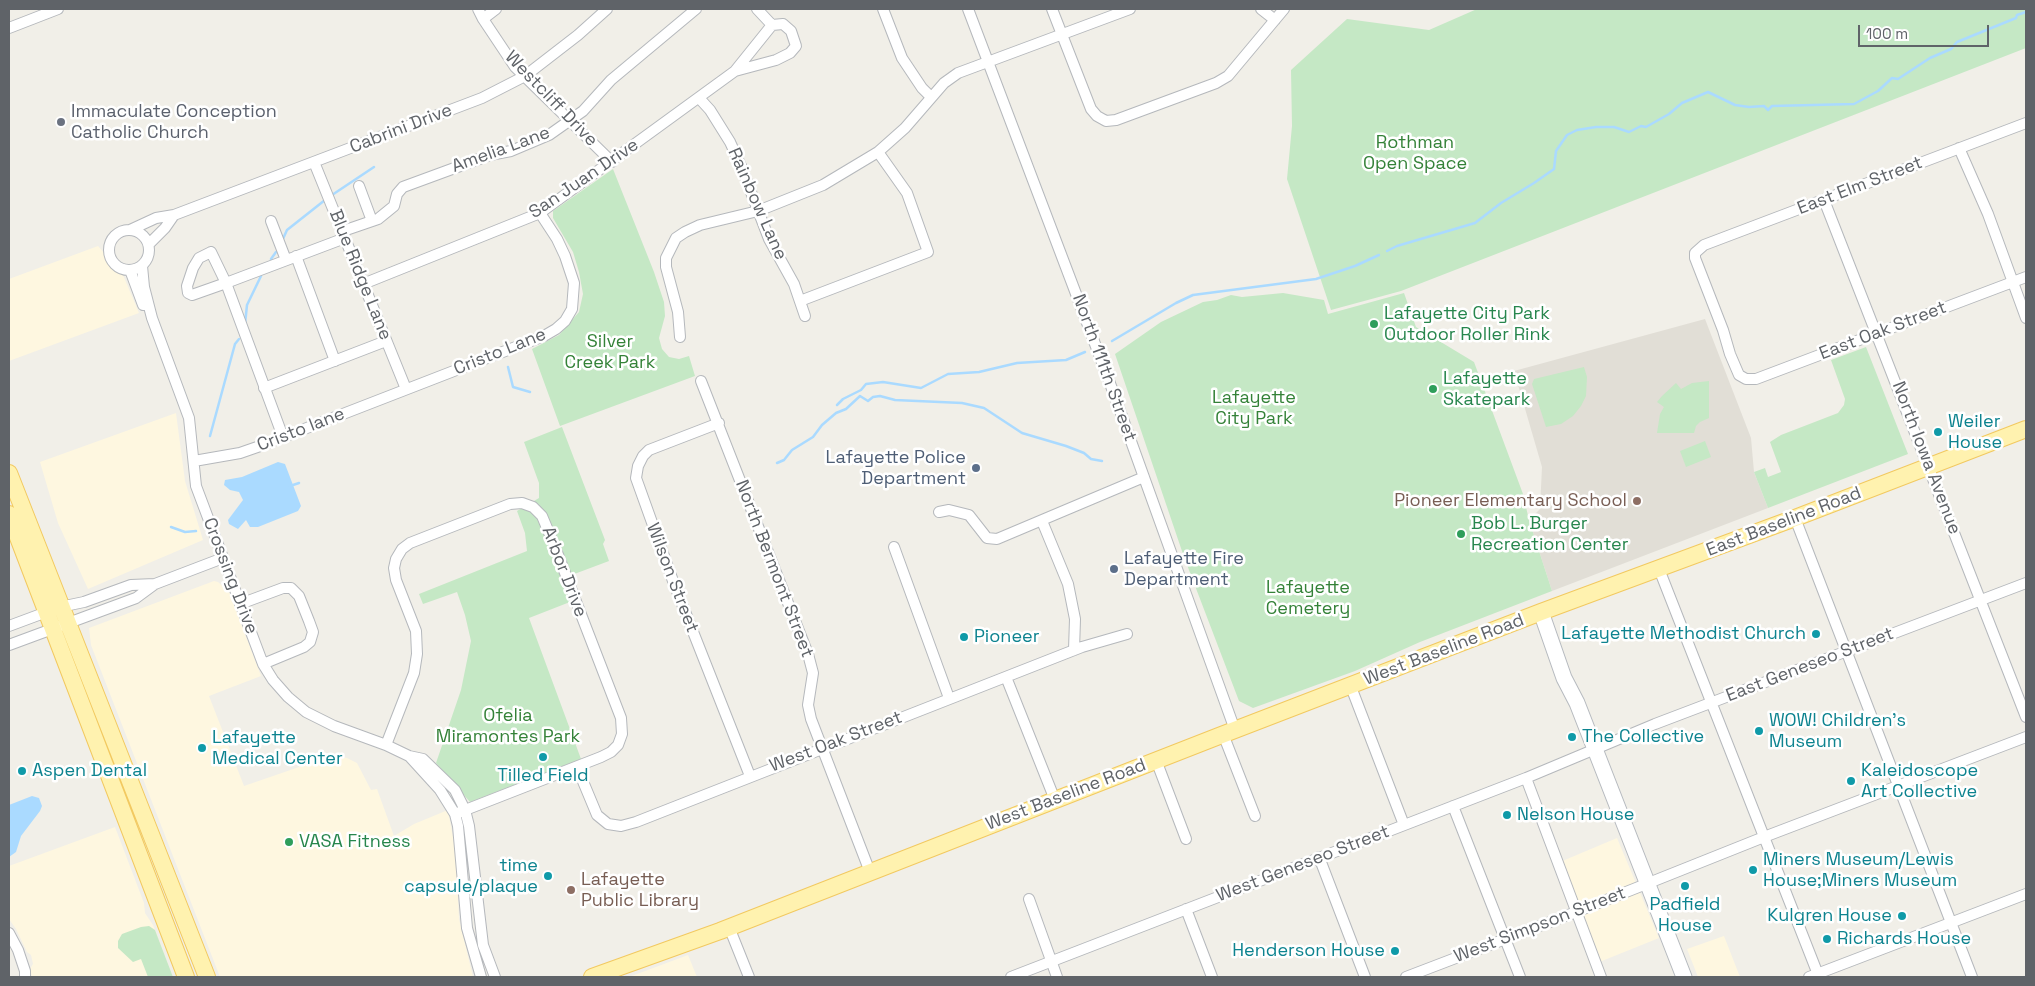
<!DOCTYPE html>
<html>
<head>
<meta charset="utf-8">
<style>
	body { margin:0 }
	#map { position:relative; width:2035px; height:986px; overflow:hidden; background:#f1efe8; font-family:"Space Grotesk",sans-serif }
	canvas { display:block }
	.frame { position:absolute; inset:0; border:10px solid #5f6368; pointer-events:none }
	.scale { position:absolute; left:1858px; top:25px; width:131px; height:22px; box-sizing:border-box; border:2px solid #5f6368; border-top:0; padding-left:6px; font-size:15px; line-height:18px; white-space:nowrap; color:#5f6368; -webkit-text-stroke:4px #fff; paint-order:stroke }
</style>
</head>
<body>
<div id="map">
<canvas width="2035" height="986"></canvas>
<div class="frame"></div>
<div class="scale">100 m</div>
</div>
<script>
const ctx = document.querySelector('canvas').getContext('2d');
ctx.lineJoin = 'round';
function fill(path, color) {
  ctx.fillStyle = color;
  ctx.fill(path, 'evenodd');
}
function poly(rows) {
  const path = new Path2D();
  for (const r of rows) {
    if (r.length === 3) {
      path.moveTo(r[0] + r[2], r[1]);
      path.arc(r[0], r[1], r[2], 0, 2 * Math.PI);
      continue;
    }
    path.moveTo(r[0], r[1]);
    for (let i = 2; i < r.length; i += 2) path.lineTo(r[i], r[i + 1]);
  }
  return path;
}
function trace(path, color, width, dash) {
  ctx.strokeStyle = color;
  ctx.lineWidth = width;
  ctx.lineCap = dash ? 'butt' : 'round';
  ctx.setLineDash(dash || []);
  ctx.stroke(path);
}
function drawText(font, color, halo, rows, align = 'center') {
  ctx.font = font + ' "Space Grotesk",sans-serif';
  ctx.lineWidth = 5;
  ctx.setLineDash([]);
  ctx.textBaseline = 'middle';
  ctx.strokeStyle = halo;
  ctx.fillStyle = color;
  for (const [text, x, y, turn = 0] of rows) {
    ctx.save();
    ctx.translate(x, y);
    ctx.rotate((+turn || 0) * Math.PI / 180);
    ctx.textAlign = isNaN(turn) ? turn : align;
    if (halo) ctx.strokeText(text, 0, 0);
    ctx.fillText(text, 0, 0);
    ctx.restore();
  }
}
fill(poly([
	[98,246,123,275,139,313,9,361,9,279],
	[176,413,185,481,203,540,88,589,58,523,40,462],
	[214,581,218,582,229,592,261,676,209,696,244,786,334,755,347,758,357,763,371,790,377,789,394,836,414,824,448,810,456,854,459,919,473,977,220,977,91,645,89,628],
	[115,827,144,903,145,913,153,925,173,977,32,977,30,969,33,964,31,955,27,952,16,929,9,919,9,866],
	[1617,838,1659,938,1597,963,1560,862],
	[1724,936,1740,977,1698,977,1687,949],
	[688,955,697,977,629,977]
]), '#fef7e0');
fill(poly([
	[1705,319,1751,438,1754,472,1768,508,1552,591,1529,520,1540,509,1542,467,1514,371]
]), '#e1ded6');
fill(poly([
	[1477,9,2026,9,2026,48,1401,291,1331,310,1287,179,1292,126,1291,70,1347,19,1429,30],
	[613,169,654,272,664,302,665,316,659,338,662,349,669,357,679,359,689,356,695,376,560,426,532,349,559,335,579,312,583,294,579,272,573,252,553,218,553,211],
	[1283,293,1324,300,1328,314,1404,293,1416,327,1474,362,1523,494,1529,520,1552,591,1420,642,1355,671,1253,708,1239,701,1184,557,1115,354,1161,322,1203,302,1217,300,1231,295,1242,297],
	[1866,347,1908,454,1768,508,1754,472,1765,468,1768,477,1781,472,1770,442,1781,435,1838,413,1844,405,1845,399,1831,360],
	[1584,367,1587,377,1586,396,1581,406,1573,416,1561,424,1546,427,1532,384,1534,379],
	[1709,381,1709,418,1700,422,1696,426,1694,433,1657,433,1660,414,1664,407,1657,402,1662,396,1676,383,1681,389,1692,383],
	[562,427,605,540,603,544,609,561,561,579,570,602,529,618,581,759,470,802,436,763,461,690,471,641,465,615,457,592,423,604,419,594,527,551,525,533,517,511,539,498,539,483,524,442],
	[1705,441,1711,457,1686,467,1680,451],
	[141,927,149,926,155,930,173,977,148,977,141,959,133,962,118,948,118,941,122,934]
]), '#c5e8c5');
fill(poly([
	[278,462,285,464,301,506,298,511,258,527,250,527,246,520,238,529,229,524,228,520,243,500,239,492,230,490,224,485,225,480,242,477],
	[32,796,39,798,42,806,40,811,21,836,16,852,9,857,9,805]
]), '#aadaff');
trace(poly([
	[332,195,374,167],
	[282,241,287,230,325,200],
	[1387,251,1397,246,1475,223,1501,203,1534,183,1554,169,1556,151,1567,135,1577,130,1596,127,1614,127,1629,132,1641,126,1646,127,1669,114,1682,103,1708,92,1735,105,1749,107,1764,106,1768,110,1772,106,1854,104,1878,91,1892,78,1898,79,1930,58,1951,49,1957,42,2016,18,2017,15,2026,12],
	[271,259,276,252],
	[245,324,247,305,261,276],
	[1112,341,1176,303,1193,295,1316,279,1355,266,1379,255],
	[508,367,513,387,530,392],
	[837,405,843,399,861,390,866,384,883,382,921,388,948,374,979,372,1017,363,1066,360,1085,352],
	[210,436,235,344,239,339],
	[777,463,784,460,792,450,813,437,822,425,836,413,846,409,860,396,868,401,873,397,880,396,895,400,962,403,984,408,1022,433,1066,446,1084,453,1091,459,1102,461],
	[290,486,299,483],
	[171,527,185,532,196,531]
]), '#aadaff', 2.5);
const street = poly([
	[478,9,483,19,515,67,612,162],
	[757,9,772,25],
	[883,9,902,58,922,88,931,97],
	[968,9,1114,394,1235,730],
	[1052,9,1091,109,1097,116,1106,121,1116,120,1216,83,1228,76,1284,9],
	[1261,9,1275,20],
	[483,19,496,9],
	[9,28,58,9],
	[699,98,710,110,730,142,741,166,769,239,794,284,805,316],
	[2026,123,1704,245,1695,253,1695,258,1723,330,1730,354,1739,375,1746,379,1756,379,2026,277],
	[1959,148,1988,214,2026,318],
	[314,162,406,389],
	[359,186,372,221],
	[1824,200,2026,717],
	[271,221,286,260],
	[129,250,20],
	[130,230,156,218,174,215,482,98,525,76,578,35,607,9],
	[343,231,378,219,394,206,397,194,403,187,490,155,511,151,549,135,583,111,611,80,696,9],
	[149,244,165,228,174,215],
	[211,252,226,283,192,295,188,293,187,286,193,268,199,258,211,252],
	[296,256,335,361],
	[142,266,144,287,152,318,189,418,196,486,263,664,273,680,288,697,306,712,334,726,386,745,409,756,423,759,455,790,465,810,469,826,483,945,495,977],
	[130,270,143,305],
	[363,284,540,213,735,71,772,25,783,24,791,31,796,46,790,53,776,60,735,71],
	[800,301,928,252,907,193,878,152],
	[680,337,678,312,666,267,666,258,676,238,685,232,700,225,758,211,823,185,878,152,905,128,944,83,958,73,1130,9],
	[701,381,808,654,813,673,808,705,811,719,870,872],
	[264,388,386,341],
	[719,423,649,450,643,456,638,466,636,478,673,581,750,776],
	[283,437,226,283,345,238],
	[194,461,240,453,263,445,544,336,556,329,565,321,572,309,574,283,565,256,557,239,540,213],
	[939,512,949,510,969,515,987,538,997,539,1144,477],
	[1795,518,1972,977],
	[1042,521,1068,584,1075,619,1074,650],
	[894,547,949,698],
	[1659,569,1819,977],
	[240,604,283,588,291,588,299,596,309,621,313,632,310,642,304,647,263,664],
	[9,626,60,607,84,602,131,585,155,584],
	[9,645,136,598,155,584,223,558],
	[1006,677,1055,800],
	[1351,687,1404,825],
	[1223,734,1255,816],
	[386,745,414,673,417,654,416,631,396,580,394,568,396,559,402,549,410,543,510,504,522,503,533,507,542,516,555,547,621,718,622,734,618,745,611,752,601,757,455,814],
	[409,756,440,790,455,814,458,826,467,928,481,977],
	[1156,760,1186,839],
	[577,767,597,815,608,824,621,826,636,822,1082,647,1127,634],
	[1526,778,1601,977],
	[1453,806,1520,977],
	[1319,857,1365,977],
	[1029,899,1057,977],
	[1186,909,1212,977],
	[729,927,749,977],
	[9,933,18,950,25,971,25,977],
	[1011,977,1526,778,1655,724,2026,583],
	[1406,977,1576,912,1764,837,2026,737],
	[1809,977,2026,894]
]);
const secondary = poly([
	[1541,612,1564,678,1577,703,1684,977]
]);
const primary = poly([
	[9,473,207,977],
	[9,514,186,977],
	[592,977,720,931,1219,736,1541,612,1795,518,2026,429]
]);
trace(street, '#b5b8bc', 12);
trace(secondary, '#b6babf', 17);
trace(primary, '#f2c960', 18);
trace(street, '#fff', 10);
trace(secondary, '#fff', 15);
trace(primary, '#fff2af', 16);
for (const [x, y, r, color] of [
	[61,122,5,"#6b7280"],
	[1374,324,5,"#2e9e5b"],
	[1433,389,5,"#2e9e5b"],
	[1938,432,5,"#0f9aa8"],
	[976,468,5,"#5c6f8a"],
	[1637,501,5,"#8d6e63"],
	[1461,534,5,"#2e9e5b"],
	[1114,569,5,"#5c6f8a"],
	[1816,634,5,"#0f9aa8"],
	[964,637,5,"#0f9aa8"],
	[1759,731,5,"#0f9aa8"],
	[1572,737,5,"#0f9aa8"],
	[202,748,5,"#0f9aa8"],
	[543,757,5,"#0f9aa8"],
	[22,771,5,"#0f9aa8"],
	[1851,781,5,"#0f9aa8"],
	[1507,815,5,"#0f9aa8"],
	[289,842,5,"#2e9e5b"],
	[1753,870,5,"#0f9aa8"],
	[548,876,5,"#0f9aa8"],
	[1685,886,5,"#0f9aa8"],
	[571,890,5,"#8d6e63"],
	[1902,916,5,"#0f9aa8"],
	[1827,939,5,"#0f9aa8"],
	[1395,951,5,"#0f9aa8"]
]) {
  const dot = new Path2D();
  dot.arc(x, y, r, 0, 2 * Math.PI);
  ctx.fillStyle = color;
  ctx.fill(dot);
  trace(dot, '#fff', 2);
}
drawText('18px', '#5f6368', '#fff', [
	["Westcliff Drive",551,99,46],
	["Cabrini Drive",401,129,-21],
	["Amelia Lane",501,150,-20],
	["San Juan Drive",584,179,-34],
	["East Elm Street",1860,186,-21],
	["Rainbow Lane",757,204,66],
	["Blue Ridge Lane",360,275,68],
	["East Oak Street",1883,331,-21],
	["Cristo Lane",500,352,-22],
	["North 111th Street",1104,368,70],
	["Cristo lane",301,430,-21],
	["North Iowa Avenue",1926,458,69],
	["East Baseline Road",1784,522,-21],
	["North Bermont Street",774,569,69],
	["Arbor Drive",564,572,69],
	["Crossing Drive",230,576,69],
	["Wilson Street",672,578,69],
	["West Baseline Road",1444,650,-21],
	["East Geneseo Street",1810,665,-21],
	["West Oak Street",836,742,-21],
	["West Baseline Road",1066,795,-21],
	["West Geneseo Street",1303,864,-21],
	["West Simpson Street",1540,925,-21]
]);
drawText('18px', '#5b616d', '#fff', [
	["Immaculate Conception",71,112],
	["Catholic Church",71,133]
], 'left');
drawText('18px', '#348238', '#fff', [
	["Rothman",1415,143],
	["Open Space",1415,164],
	["Silver",610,342],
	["Creek Park",610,363],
	["Lafayette",1254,398],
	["City Park",1254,419],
	["Lafayette",1308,588],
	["Cemetery",1308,609],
	["Ofelia",508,716],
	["Miramontes Park",508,737]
]);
drawText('18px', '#27864d', '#fff', [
	["Lafayette City Park",1384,314],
	["Outdoor Roller Rink",1384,335],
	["Lafayette",1443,379],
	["Skatepark",1443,400],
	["Bob L. Burger",1471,524],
	["Recreation Center",1471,545],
	["VASA Fitness",299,842]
], 'left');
drawText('18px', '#0d838f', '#fff', [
	["Weiler",1948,422],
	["House",1948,443],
	["Lafayette Methodist Church",1806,634,"right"],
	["Pioneer",974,637],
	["WOW! Children's",1769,721],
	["Museum",1769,742],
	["The Collective",1582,737],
	["Lafayette",212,738],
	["Medical Center",212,759],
	["Aspen Dental",32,771],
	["Kaleidoscope",1861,771],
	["Art Collective",1861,792],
	["Tilled Field",543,776,"center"],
	["Nelson House",1517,815],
	["Miners Museum/Lewis",1763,860],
	["House;Miners Museum",1763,881],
	["time",538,866,"right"],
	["capsule/plaque",538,887,"right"],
	["Padfield",1685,905,"center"],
	["House",1685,926,"center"],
	["Kulgren House",1892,916,"right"],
	["Richards House",1837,939],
	["Henderson House",1385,951,"right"]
], 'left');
drawText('18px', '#4e5e75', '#fff', [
	["Lafayette Police",966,458],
	["Department",966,479],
	["Lafayette Fire",1124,559,"left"],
	["Department",1124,580,"left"]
], 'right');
drawText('18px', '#785e54', '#fff', [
	["Pioneer Elementary School",1627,501],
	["Lafayette",581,880,"left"],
	["Public Library",581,901,"left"]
], 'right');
</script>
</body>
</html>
